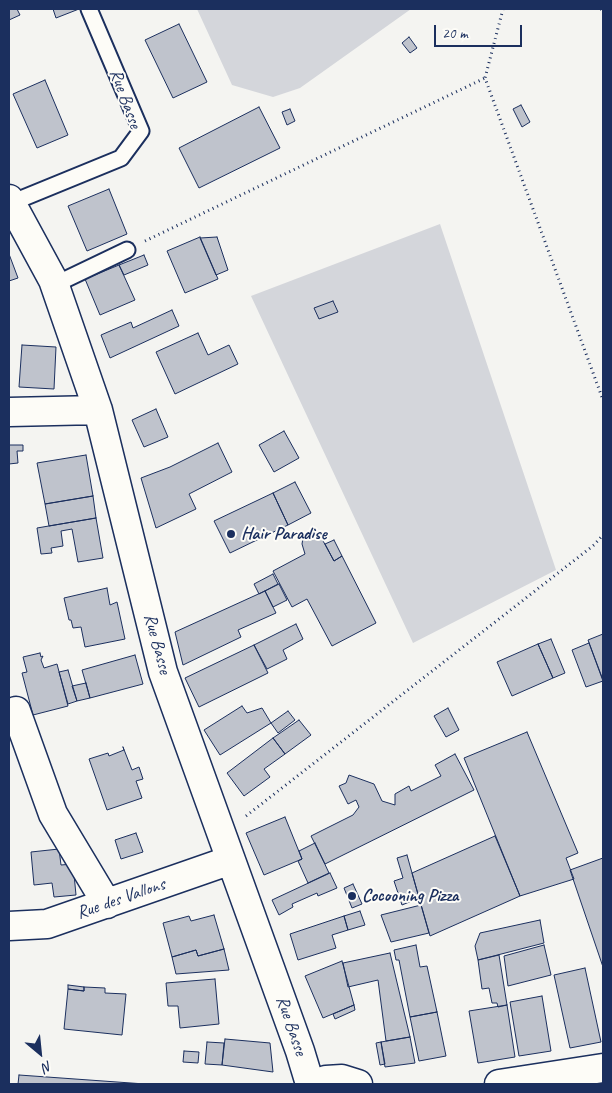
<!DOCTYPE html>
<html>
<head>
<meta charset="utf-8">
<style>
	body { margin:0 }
	#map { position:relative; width:612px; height:1093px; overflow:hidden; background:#f4f4f1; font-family:Caveat,sans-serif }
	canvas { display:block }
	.frame { position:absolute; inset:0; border:10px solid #1b2f5e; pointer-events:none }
	.north { position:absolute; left:15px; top:1028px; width:50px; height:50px; -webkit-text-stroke:4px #fdfcf7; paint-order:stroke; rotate:152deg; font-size:14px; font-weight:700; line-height:20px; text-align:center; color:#1b2f5e }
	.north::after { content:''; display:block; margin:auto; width:18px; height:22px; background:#1b2f5e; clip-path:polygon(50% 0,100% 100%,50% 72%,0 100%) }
	.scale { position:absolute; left:434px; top:25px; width:88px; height:22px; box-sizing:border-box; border:2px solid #1b2f5e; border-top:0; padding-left:6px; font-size:15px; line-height:18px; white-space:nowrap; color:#1b2f5e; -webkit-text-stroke:4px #fdfcf7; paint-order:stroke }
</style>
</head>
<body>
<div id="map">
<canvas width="612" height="1093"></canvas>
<div class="frame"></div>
<div class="north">N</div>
<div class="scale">20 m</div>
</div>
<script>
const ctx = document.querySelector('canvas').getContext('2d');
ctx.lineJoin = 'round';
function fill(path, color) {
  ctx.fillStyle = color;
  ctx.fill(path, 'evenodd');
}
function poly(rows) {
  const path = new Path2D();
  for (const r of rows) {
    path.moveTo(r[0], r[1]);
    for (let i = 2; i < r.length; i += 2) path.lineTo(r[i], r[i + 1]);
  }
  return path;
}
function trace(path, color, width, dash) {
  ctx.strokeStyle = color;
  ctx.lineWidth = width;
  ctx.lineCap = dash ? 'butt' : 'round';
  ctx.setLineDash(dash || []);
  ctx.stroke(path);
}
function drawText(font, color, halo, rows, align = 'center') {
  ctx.font = font + ' Caveat,sans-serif';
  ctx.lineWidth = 4;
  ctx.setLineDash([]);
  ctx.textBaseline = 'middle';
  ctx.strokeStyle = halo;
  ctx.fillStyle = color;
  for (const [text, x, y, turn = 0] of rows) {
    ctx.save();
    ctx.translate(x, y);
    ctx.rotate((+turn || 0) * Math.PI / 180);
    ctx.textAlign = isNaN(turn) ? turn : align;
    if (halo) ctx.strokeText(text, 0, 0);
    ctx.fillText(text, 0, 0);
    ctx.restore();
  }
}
fill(poly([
	[197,9,411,9,300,88,273,97,232,85],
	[440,224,556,570,413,643,251,296]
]), '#d4d6db');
const building = poly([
	[9,9,17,9,20,15,9,20,9,9],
	[53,9,79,9,56,18,53,9],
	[179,24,207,82,173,98,145,40,179,24],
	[409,37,417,48,410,53,402,43,409,37],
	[45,80,68,135,37,148,13,94,45,80],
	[521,105,530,122,522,127,513,109,521,105],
	[259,107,280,148,199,188,179,148,259,107],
	[290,109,295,121,287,125,282,112,290,109],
	[109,189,127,234,87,251,68,206,109,189],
	[200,237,218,279,185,293,167,251,200,237],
	[217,237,228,270,216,275,200,238,217,237],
	[9,254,18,278,9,281,9,254],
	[144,255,148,265,124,275,119,265,144,255],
	[119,265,135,300,100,315,85,279,119,265],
	[333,301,338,312,319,319,314,308,333,301],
	[172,310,179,326,110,358,101,335,131,322,133,328,172,310],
	[198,333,208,355,229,345,238,364,175,394,156,352,198,333],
	[22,345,56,347,54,389,19,387,22,345],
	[156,409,168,437,144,447,132,420,156,409],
	[284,431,299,458,274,472,259,445,284,431],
	[218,443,232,472,189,494,196,509,156,528,141,478,170,467,218,443],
	[9,445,23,445,23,451,17,451,18,463,9,464,9,445],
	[86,455,93,496,45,504,37,463,86,455],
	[295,482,311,513,288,525,273,493,295,482],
	[273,493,288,525,230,553,214,521,273,493],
	[93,496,96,518,49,526,45,504,93,496],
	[96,518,103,558,78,562,72,529,61,531,63,546,51,548,52,553,41,554,37,528,96,518],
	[313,533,322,539,334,561,342,556,376,623,332,646,307,599,292,607,273,571,305,554,302,544,303,538,313,533],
	[334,540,342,556,334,561,325,544,334,540],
	[273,574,278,584,259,594,254,584,273,574],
	[279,584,287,600,273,607,265,591,279,584],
	[107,588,110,605,117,602,125,639,85,647,81,627,73,628,71,620,69,620,64,598,107,588],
	[265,591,276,613,238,630,241,637,183,665,175,632,265,591],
	[296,624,303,639,283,650,287,659,267,669,254,645,296,624],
	[603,634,603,680,588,640,603,634],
	[551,639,565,673,553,678,538,644,551,639],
	[589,643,603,681,586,687,572,650,589,643],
	[538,644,553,678,512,696,497,662,538,644],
	[254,645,268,673,199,707,185,678,254,645],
	[40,653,41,657,43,656,41,660,44,668,57,664,68,706,33,715,22,673,27,672,23,657,40,653],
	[135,655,143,684,90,698,82,670,135,655],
	[68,670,77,701,68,704,59,672,68,670],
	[86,683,90,698,77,701,72,686,86,683],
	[242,706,247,713,262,708,271,723,220,755,204,730,242,706],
	[448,708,459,730,446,737,434,716,448,708],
	[288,711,295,720,278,733,271,723,288,711],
	[299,720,311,735,285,754,273,738,299,720],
	[527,732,578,853,566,858,574,879,520,896,464,758,527,732],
	[273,738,285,754,264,769,270,777,244,796,227,773,273,738],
	[123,747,132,770,139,767,143,779,136,781,142,798,107,810,89,759,108,753,109,756,124,750,123,747],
	[455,754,474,790,325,864,311,836,353,815,359,807,356,800,348,804,339,786,346,783,349,775,374,784,382,801,395,805,395,794,409,786,411,791,441,776,435,765,455,754],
	[285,817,302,859,264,875,246,833,285,817],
	[136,833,143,852,121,859,115,840,136,833],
	[495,836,520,896,430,936,412,873,495,836],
	[315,843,329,873,308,883,298,861,302,859,299,851,315,843],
	[59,849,61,865,73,864,76,895,54,897,52,883,34,885,31,852,59,849],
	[407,855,419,898,402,905,394,881,403,878,397,858,407,855],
	[603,858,603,967,570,870,603,858],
	[330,873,337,888,318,896,317,893,292,904,293,907,279,915,272,900,330,873],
	[353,884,362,904,352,908,344,888,353,884],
	[421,905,429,933,391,942,381,915,421,905],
	[360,911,365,925,348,930,344,916,360,911],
	[214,915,224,949,198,956,196,950,172,957,163,923,189,916,191,921,214,915],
	[344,916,348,930,332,935,336,948,298,960,290,934,344,916],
	[540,920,544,943,478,960,475,946,480,933,540,920],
	[416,945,420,967,427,966,437,1012,410,1017,399,960,396,960,394,950,416,945],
	[544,945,551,975,508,986,504,956,544,945],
	[224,949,229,970,176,974,172,957,196,950,198,956,224,949],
	[390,953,410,1037,386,1041,378,980,348,987,343,963,390,953],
	[499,955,507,1005,498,1007,497,1003,492,1003,489,988,482,989,478,960,499,955],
	[342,961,354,1005,323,1018,305,976,342,961],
	[585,968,601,1042,570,1048,554,975,585,968],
	[215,979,219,1024,180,1028,178,1006,168,1006,166,983,215,979],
	[68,985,84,987,84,991,68,989,68,985],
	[84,987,105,988,105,993,126,994,122,1035,64,1029,68,989,84,991,84,987],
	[542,996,551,1051,519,1056,510,1002,542,996],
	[354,1005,355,1010,335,1019,333,1014,354,1005],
	[507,1005,515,1057,478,1063,469,1011,507,1005],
	[437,1012,446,1056,419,1061,410,1017,437,1012],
	[410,1037,415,1063,385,1067,381,1042,410,1037],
	[225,1039,270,1043,273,1072,222,1065,225,1039],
	[207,1042,224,1043,222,1065,205,1064,207,1042],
	[381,1042,385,1064,380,1065,376,1043,381,1042],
	[184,1051,199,1052,198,1063,183,1062,184,1051],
	[19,1075,145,1084,18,1084,19,1075]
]);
fill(building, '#bfc3cc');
trace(building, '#1b2f5e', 1);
const service = poly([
	[11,203,121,158,141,131,89,9],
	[54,285,127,250]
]);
const minor = poly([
	[9,199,53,280,98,410,163,672,300,1051,310,1084],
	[9,412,98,410],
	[16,711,53,814,107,904],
	[9,926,47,924,231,860],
	[315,1084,326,1080,342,1079,358,1084],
	[499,1084,603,1068]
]);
trace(service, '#1b2f5e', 19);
trace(minor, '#1b2f5e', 31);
trace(poly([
	[503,9,485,78,603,400],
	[601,9,603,12],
	[145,241,485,78],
	[246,816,594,545,603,535]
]), '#1b2f5e', 3, [1, 4]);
trace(service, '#fdfcf7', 15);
trace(minor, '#fdfcf7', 28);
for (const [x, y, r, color] of [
	[231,534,5,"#1b2f5e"],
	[352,896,5,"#1b2f5e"]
]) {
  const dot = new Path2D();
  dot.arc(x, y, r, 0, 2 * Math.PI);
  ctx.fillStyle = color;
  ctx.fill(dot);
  trace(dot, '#fdfcf7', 2);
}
drawText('18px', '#1b2f5e', '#fdfcf7', [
	["Rue Basse",125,99,70],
	["Rue Basse",157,644,75],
	["Rue des Vallons",121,899,-19],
	["Rue Basse",291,1026,71]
]);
drawText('bold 18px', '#1b2f5e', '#fdfcf7', [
	["Hair Paradise",241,534],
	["Cocooning Pizza",362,896]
], 'left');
</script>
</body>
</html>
